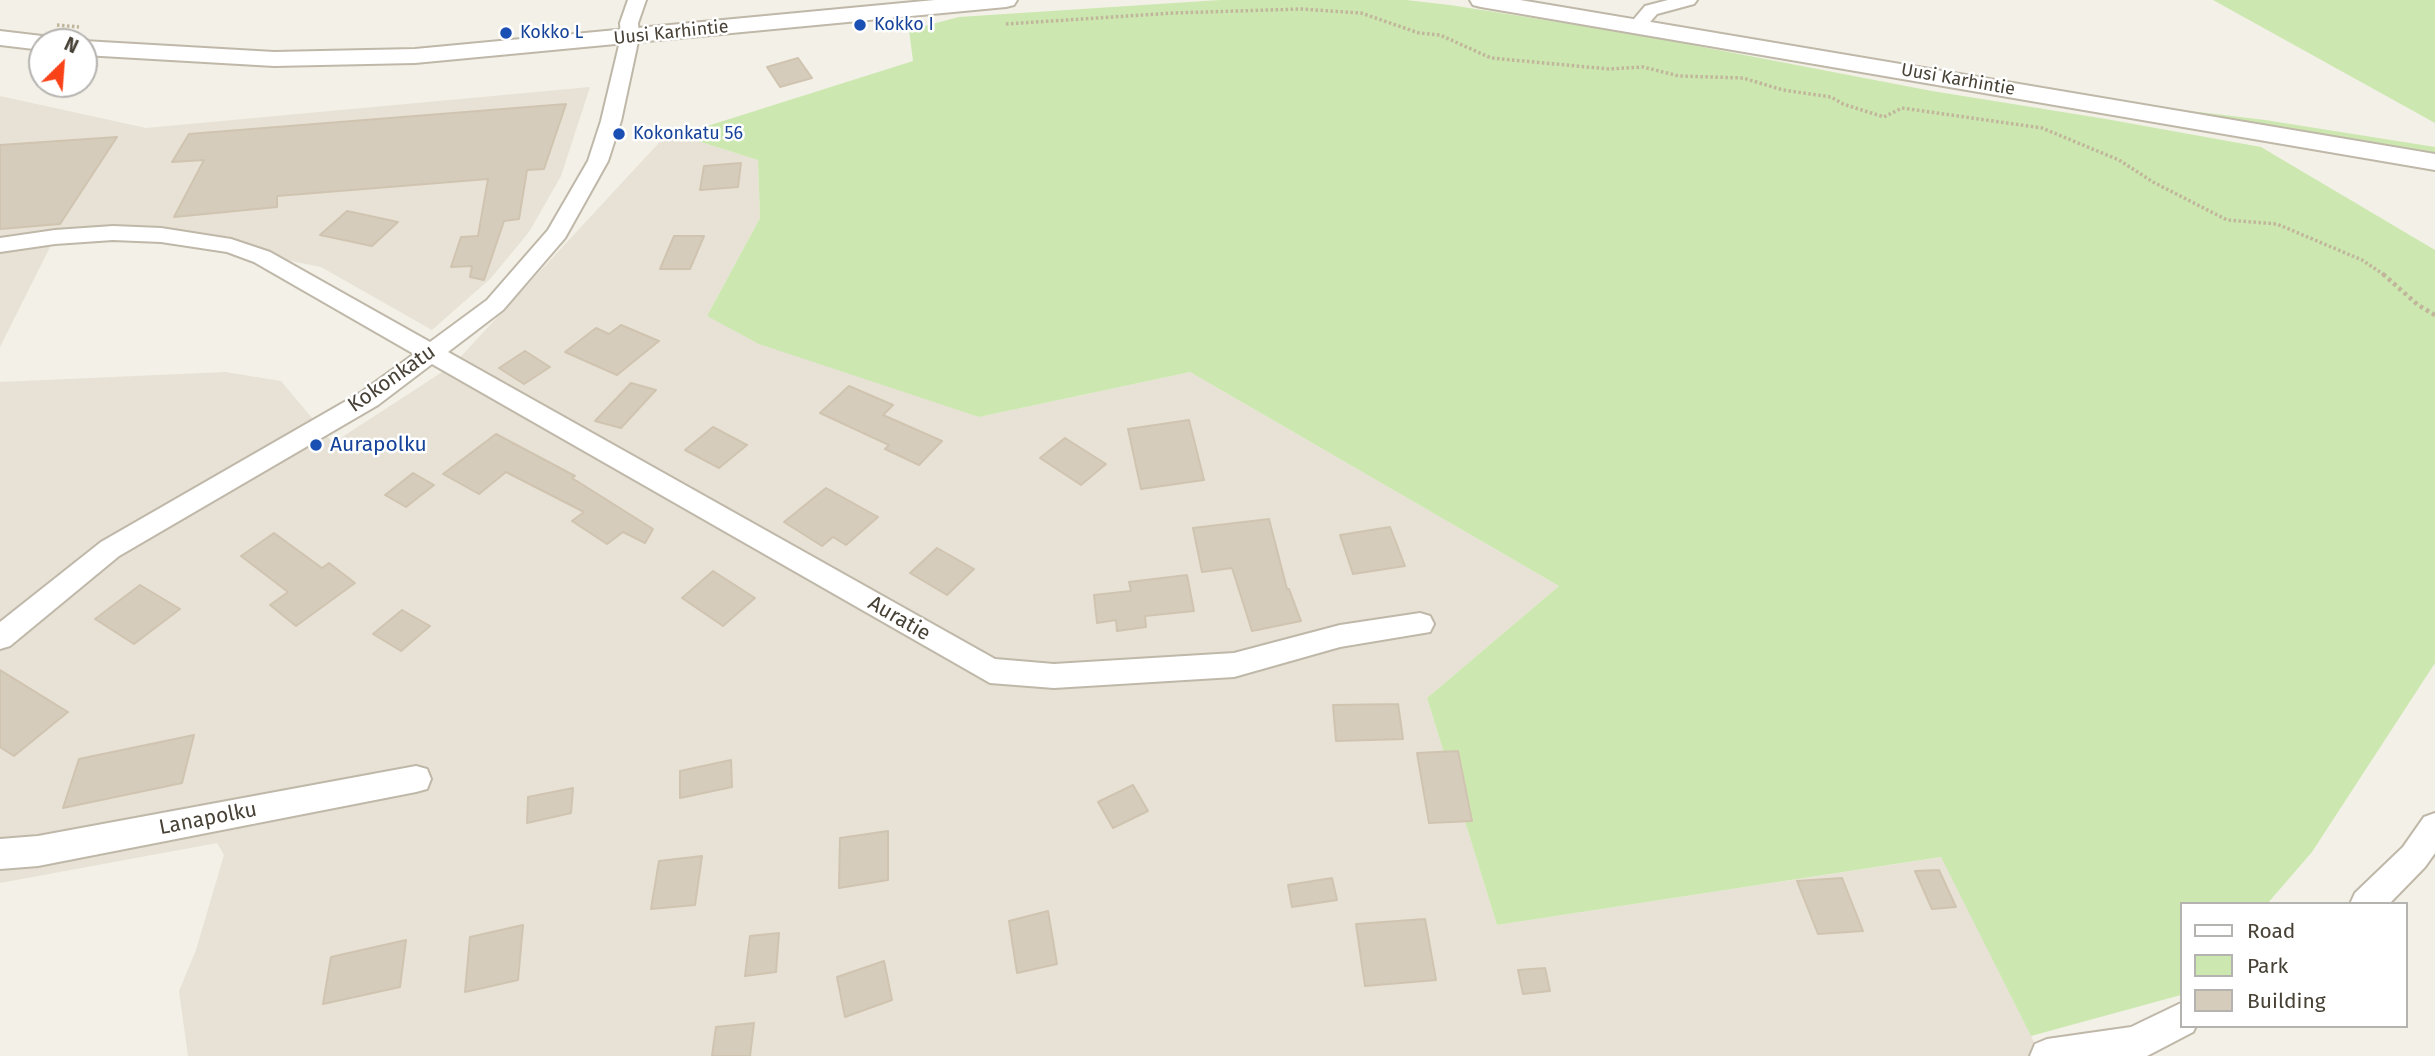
<!DOCTYPE html>
<html>
<head>
<meta charset="utf-8">
<style>
	body { margin:0 }
	#map { position:relative; width:2435px; height:1056px; overflow:hidden; background:#f3f0e7; font-family:"Fira Sans",sans-serif }
	canvas { display:block }
	.legend { position:absolute; left:2180px; top:902px; width:228px; height:126px; box-sizing:border-box; background:#fff; border:2px solid #b5b3af; margin:0; padding:9px 12px; list-style:none; font-size:21px; color:#474136 }
	.legend li { display:flex; align-items:center; gap:14px; height:35px }
	.legend b { width:35px; border:2px solid #b5b3af }
	.north { position:absolute; left:28px; top:28px; width:70px; height:70px; box-sizing:border-box; background:#fff; border:2px solid #b5b3af; border-radius:50%; rotate:25deg; font-size:19px; font-weight:700; line-height:28px; text-align:center; color:#474136 }
	.north::after { content:''; display:block; margin:auto; width:24px; height:32px; background:#fa4218; clip-path:polygon(50% 0,100% 100%,50% 72%,0 100%) }
</style>
</head>
<body>
<div id="map">
<canvas width="2435" height="1056"></canvas>
<ul class="legend">
<li><b style="height:9px;background:#fff"></b>Road</li>
<li><b style="height:19px;background:#cce8b0"></b>Park</li>
<li><b style="height:19px;background:#d5ccbc"></b>Building</li>
</ul>
<div class="north">N</div>
</div>
<script>
const ctx = document.querySelector('canvas').getContext('2d');
ctx.lineJoin = 'round';
function fill(path, color) {
  ctx.fillStyle = color;
  ctx.fill(path, 'evenodd');
}
function poly(rows) {
  const path = new Path2D();
  for (const r of rows) {
    path.moveTo(r[0], r[1]);
    for (let i = 2; i < r.length; i += 2) path.lineTo(r[i], r[i + 1]);
  }
  return path;
}
function trace(path, color, width, dash) {
  ctx.strokeStyle = color;
  ctx.lineWidth = width;
  ctx.lineCap = dash ? 'butt' : 'round';
  ctx.setLineDash(dash || []);
  ctx.stroke(path);
}
function drawText(font, color, halo, rows, align = 'center') {
  ctx.font = font + ' "Fira Sans",sans-serif';
  ctx.lineWidth = 5;
  ctx.setLineDash([]);
  ctx.textBaseline = 'middle';
  ctx.strokeStyle = halo;
  ctx.fillStyle = color;
  for (const [text, x, y, turn = 0] of rows) {
    ctx.save();
    ctx.translate(x, y);
    ctx.rotate((+turn || 0) * Math.PI / 180);
    ctx.textAlign = isNaN(turn) ? turn : align;
    if (halo) ctx.strokeText(text, 0, 0);
    ctx.fillText(text, 0, 0);
    ctx.restore();
  }
}
fill(poly([
	[590,87,561,176,529,232,491,278,432,330,321,267,161,235,55,237,0,347,0,96,146,128],
	[669,132,758,160,760,218,707,316,979,417,1190,372,1559,586,1427,698,1497,925,1942,857,2041,1056,188,1056,179,991,196,950,224,855,217,843,0,883,0,382,225,372,281,381,333,443,453,365]
]), '#e7e2d5');
fill(poly([
	[1220,0,1406,0,1450,5,1635,34,1932,91,2106,119,2261,147,2435,250,2435,663,2312,852,2267,904,2181,904,2181,995,2031,1036,1941,857,1497,925,1427,698,1559,586,1190,372,979,417,759,344,707,316,760,218,758,160,669,132,701,128,913,61,909,30,959,17],
	[2213,0,2435,0,2435,123],
	[2166,108,2265,120,2435,147,2435,156]
]), '#cce8b0');
const building = poly([
	[798,58,812,78,780,87,767,67,798,58],
	[566,104,544,169,527,170,519,219,504,221,484,280,470,277,472,266,451,267,461,237,478,236,488,179,277,196,277,207,174,217,204,160,172,162,189,134,566,104],
	[117,137,60,224,0,229,0,145,117,137],
	[741,163,738,187,700,190,704,166,741,163],
	[347,211,398,222,372,246,320,235,347,211],
	[674,236,704,236,690,269,660,269,674,236],
	[621,325,659,341,617,375,565,352,596,328,609,334,621,325],
	[525,351,550,367,524,384,499,368,525,351],
	[631,383,656,390,621,428,595,421,631,383],
	[849,386,893,405,883,415,942,441,919,465,885,449,889,445,820,413,849,386],
	[1189,420,1204,480,1141,489,1128,429,1189,420],
	[713,427,747,445,719,468,685,450,713,427],
	[496,434,575,476,572,478,653,529,645,543,623,532,607,544,572,521,584,512,506,472,479,494,443,474,496,434],
	[1065,438,1106,464,1081,485,1040,458,1065,438],
	[413,473,434,485,406,507,385,495,413,473],
	[826,488,878,517,846,545,833,537,822,546,784,522,826,488],
	[1269,519,1287,589,1289,589,1301,621,1252,631,1232,568,1202,572,1193,528,1269,519],
	[1390,527,1405,566,1353,574,1340,535,1390,527],
	[274,533,322,568,329,563,355,583,296,626,270,605,288,592,241,556,274,533],
	[937,548,974,569,947,595,910,573,937,548],
	[713,571,755,598,723,626,682,598,713,571],
	[1187,575,1194,611,1145,616,1146,627,1117,631,1116,620,1097,623,1094,595,1131,591,1129,582,1187,575],
	[140,585,180,609,134,644,95,619,140,585],
	[402,610,430,626,401,651,373,634,402,610],
	[0,670,68,712,14,756,0,747,0,670],
	[1398,704,1403,739,1336,741,1333,705,1398,704],
	[194,735,182,783,63,808,79,759,194,735],
	[1458,751,1472,821,1429,823,1417,753,1458,751],
	[731,760,732,787,680,798,680,771,731,760],
	[1133,785,1148,811,1113,828,1098,802,1133,785],
	[573,788,571,813,527,823,528,797,573,788],
	[888,831,888,880,839,888,840,838,888,831],
	[702,856,695,905,651,909,659,861,702,856],
	[1939,870,1956,907,1932,909,1915,871,1939,870],
	[1332,878,1337,900,1292,907,1288,885,1332,878],
	[1842,878,1863,931,1818,934,1797,881,1842,878],
	[1048,911,1057,964,1017,973,1009,921,1048,911],
	[1425,919,1436,980,1365,986,1356,924,1425,919],
	[523,925,518,980,465,992,470,937,523,925],
	[779,933,776,972,745,976,750,936,779,933],
	[406,940,400,987,323,1004,331,957,406,940],
	[884,961,892,1000,845,1017,837,977,884,961],
	[1545,968,1550,991,1523,994,1518,970,1545,968],
	[754,1023,750,1056,712,1056,716,1027,754,1023]
]);
fill(building, '#d5ccbc');
trace(building, '#d0c4b0', 2);
const minor = poly([
	[628,0,646,0,638,23,639,37,621,121,608,161,565,238,503,310,448,352,995,659,1054,664,1234,653,1340,625,1420,613,1430,616,1434,624,1430,632,1340,647,1234,677,1054,688,990,683,432,364,378,405,119,556,10,646,0,649,0,622,101,542,360,393,414,354,254,262,227,252,161,242,113,240,55,244,0,252,0,238,55,230,113,226,161,228,231,239,270,252,430,342,487,300,548,230,588,161,601,121,621,37,620,23,628,0],
	[1668,0,1697,0,1694,4,1657,14,1644,29,1632,29,1629,25,1645,6,1668,0],
	[416,766,427,769,431,779,427,789,416,792,38,866,0,869,0,839,38,836,416,766],
	[2435,813,2435,853,2425,867,2389,904,2350,904,2355,893,2403,847,2424,817,2435,813],
	[2181,1003,2181,1026,2196,1026,2193,1032,2147,1056,2030,1056,2035,1044,2047,1039,2131,1027,2181,1003]
]);
const tertiary = poly([
	[935,0,1017,0,1014,5,1006,7,415,63,274,66,84,55,84,42,80,42,84,41,274,52,415,49,935,0],
	[1470,0,1520,0,2435,154,2435,170,1481,7,1473,5,1470,0],
	[0,31,42,36,50,38,53,42,42,42,42,50,0,45,0,31]
]);
trace(minor, '#bfb8a9', 4);
trace(tertiary, '#bfb8a9', 4);
trace(poly([
	[1006,24,1173,13,1301,9,1361,13,1419,33,1440,35,1491,58,1609,69,1643,67,1679,76,1743,78,1783,90,1831,97,1843,104,1884,117,1902,108,2042,128,2119,160,2153,182,2227,220,2277,224,2362,260,2386,276],
	[57,25,79,27]
]), '#c1b59b', 3.5, [2.5, 2.5]);
trace(poly([
	[2383,274,2418,305,2435,315]
]), '#c1b59b', 4.5, [3.5, 3.5]);
fill(minor, '#fff');
fill(tertiary, '#fff');
for (const [x, y, r, color] of [
	[860,25,7,"#1a4fb4"],
	[506,33,7,"#1a4fb4"],
	[619,134,7,"#1a4fb4"],
	[316,445,7,"#1a4fb4"]
]) {
  const dot = new Path2D();
  dot.arc(x, y, r, 0, 2 * Math.PI);
  ctx.fillStyle = color;
  ctx.fill(dot);
  trace(dot, '#fff', 2.5);
}
drawText('18px', '#164399', '#fff', [
	["Kokko I",874,25],
	["Kokko L",520,33],
	["Kokonkatu 56",633,134]
], 'left');
drawText('18px', '#474136', '#fff', [
	["Uusi Karhintie",671,33,-6],
	["Uusi Karhintie",1958,80,10]
]);
drawText('21px', '#474136', '#fff', [
	["Kokonkatu",392,379,-35],
	["Auratie",899,619,30],
	["Lanapolku",208,819,-11]
]);
drawText('21px', '#164399', '#fff', [
	["Aurapolku",330,445]
], 'left');
</script>
</body>
</html>
